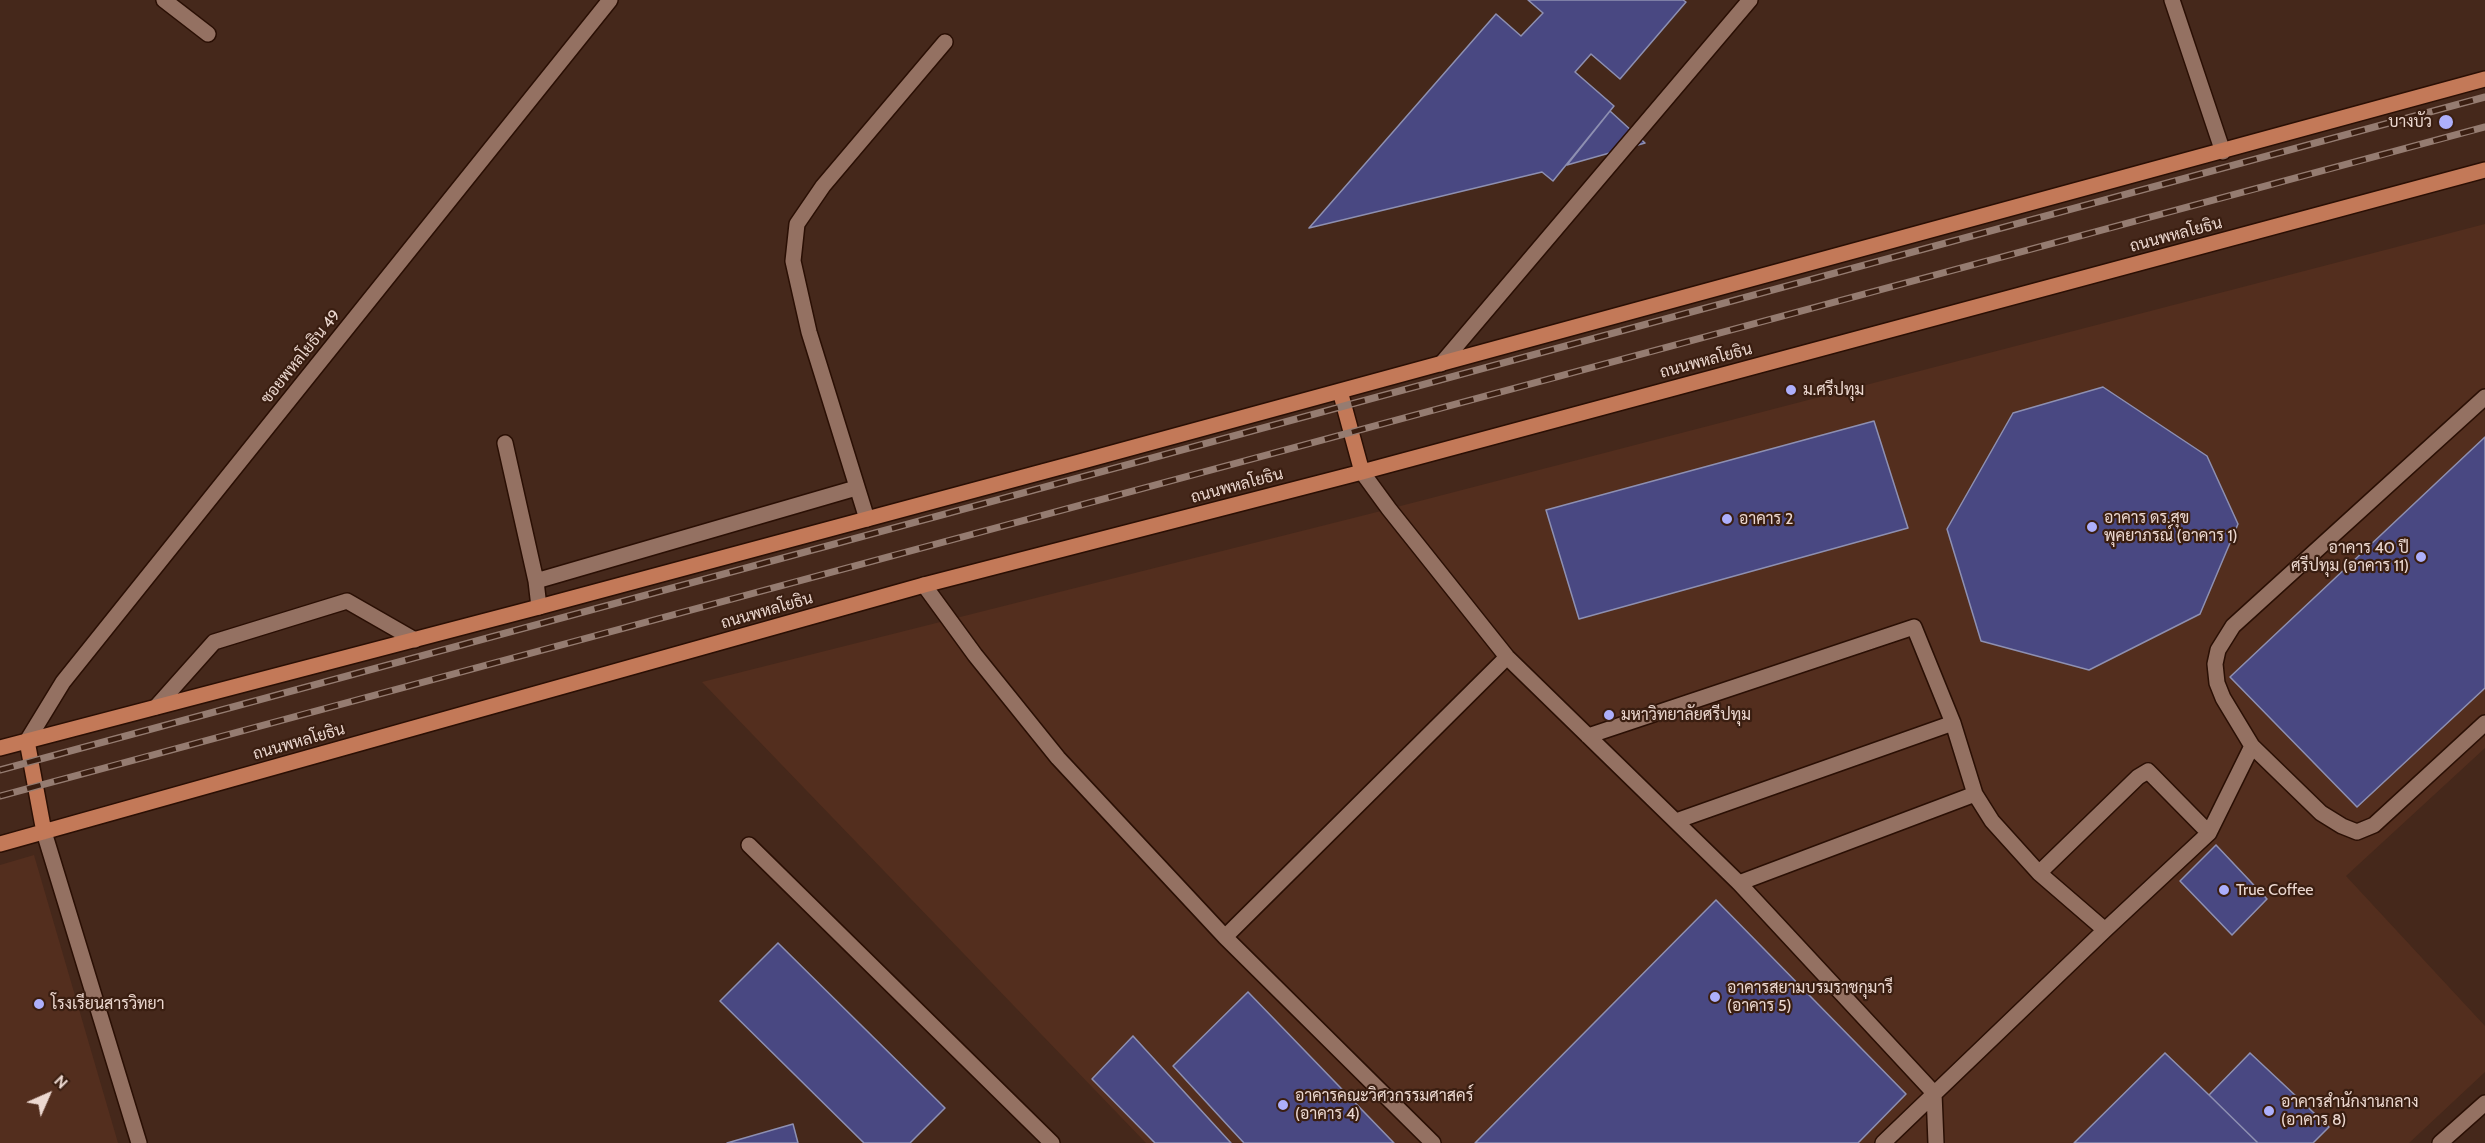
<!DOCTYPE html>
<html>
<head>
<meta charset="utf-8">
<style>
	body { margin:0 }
	#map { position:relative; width:2485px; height:1143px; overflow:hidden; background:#45281b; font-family:Cabin,sans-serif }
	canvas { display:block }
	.north { position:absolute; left:18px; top:1065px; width:60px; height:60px; -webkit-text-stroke:4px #3a1e11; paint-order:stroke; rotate:45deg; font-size:16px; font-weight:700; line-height:24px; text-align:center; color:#ecd8d0 }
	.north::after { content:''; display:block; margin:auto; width:21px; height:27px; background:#ecd8d0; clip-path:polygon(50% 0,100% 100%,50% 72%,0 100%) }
</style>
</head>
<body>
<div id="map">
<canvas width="2485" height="1143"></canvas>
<div class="north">N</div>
</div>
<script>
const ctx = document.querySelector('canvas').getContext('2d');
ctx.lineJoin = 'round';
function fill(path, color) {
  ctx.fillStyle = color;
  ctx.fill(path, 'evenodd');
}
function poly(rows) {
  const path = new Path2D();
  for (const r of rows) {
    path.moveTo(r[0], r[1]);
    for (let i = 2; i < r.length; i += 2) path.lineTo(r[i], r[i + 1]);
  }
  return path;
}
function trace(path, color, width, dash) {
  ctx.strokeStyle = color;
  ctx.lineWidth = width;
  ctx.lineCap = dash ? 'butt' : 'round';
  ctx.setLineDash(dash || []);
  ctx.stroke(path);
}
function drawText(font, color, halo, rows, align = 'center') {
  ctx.font = font + ' Cabin,Sarabun,sans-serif';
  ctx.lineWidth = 4.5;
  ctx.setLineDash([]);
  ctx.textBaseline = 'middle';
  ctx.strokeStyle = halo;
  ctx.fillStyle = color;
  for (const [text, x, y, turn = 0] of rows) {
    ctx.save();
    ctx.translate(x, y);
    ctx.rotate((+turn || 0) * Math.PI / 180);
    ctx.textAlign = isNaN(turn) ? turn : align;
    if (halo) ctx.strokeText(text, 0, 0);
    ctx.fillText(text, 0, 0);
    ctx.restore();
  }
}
fill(poly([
	[2485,224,2485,748,2346,876,2485,1026,2485,1072,2409,1143,1146,1143,702,682,1389,509],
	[34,855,118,1143,0,1143,0,865]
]), '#532e1e');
const building = poly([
	[1528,0,1683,0,1686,2,1620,79,1591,54,1575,72,1614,106,1553,181,1542,172,1309,228,1496,14,1521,36,1543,13,1528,0],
	[1610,111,1645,143,1567,165,1610,111],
	[2103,387,2207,456,2238,524,2200,614,2089,670,1981,641,1947,529,2013,413,2103,387],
	[1874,421,1908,528,1579,619,1546,510,1874,421],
	[2485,437,2485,688,2357,807,2230,677,2485,437],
	[2216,845,2267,899,2232,935,2180,881,2216,845],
	[1716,900,1906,1094,1858,1143,1475,1143,1716,900],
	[778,943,945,1108,910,1143,864,1143,720,1001,778,943],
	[1248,992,1394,1143,1244,1143,1173,1066,1248,992],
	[1133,1036,1231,1143,1155,1143,1092,1079,1133,1036],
	[2165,1053,2209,1095,2258,1143,2074,1143,2165,1053],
	[2250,1053,2329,1127,2313,1143,2258,1143,2209,1095,2250,1053],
	[793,1124,798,1143,727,1143,793,1124]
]);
fill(building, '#494882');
trace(building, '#8e90b2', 1.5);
const service = poly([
	[2172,0,2223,152],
	[1441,364,1750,0],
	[2485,397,2233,626,2218,650,2215,664,2217,683,2223,698,2252,746,2321,813,2342,826,2357,832,2374,825,2485,723],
	[505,443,536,581,539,607],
	[1362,472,1389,509,1507,657,1739,883,1934,1093,1936,1143],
	[536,581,856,488],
	[924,585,975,655,1058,758,1225,937,1433,1143],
	[156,707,214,642,347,601,415,640],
	[1588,736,1914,627,1953,723,1975,794,1992,821,2039,873,2105,930],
	[1676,821,1953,723],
	[44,832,139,1143],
	[749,845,1052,1143],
	[2039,873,2138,777,2148,771,2209,833],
	[1739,883,1975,794],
	[1225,937,1507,657],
	[1883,1143,2105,930,2209,833,2252,746]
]);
const minor = poly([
	[164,0,208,34],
	[867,519,809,332,793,261,797,224,823,186,945,42],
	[27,741,63,682,610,0],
	[2440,1143,2485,1103]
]);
const primary = poly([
	[1340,391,1362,472],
	[27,741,44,832],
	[0,748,539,607,1083,461,2485,79],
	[0,844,924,585,1362,472,2485,170]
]);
trace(service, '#2a0f04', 18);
trace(minor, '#2a0f04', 18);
trace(primary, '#2a0f04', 18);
trace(service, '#947162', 15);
trace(minor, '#947162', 15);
trace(primary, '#c37958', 15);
const rail = poly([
	[0,770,2485,97],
	[0,796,2485,127]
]);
trace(rail, '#957c71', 7);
trace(rail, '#3a1e11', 4.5, [14]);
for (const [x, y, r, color] of [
	[2446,122,8,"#adaffb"],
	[1791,390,6,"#adaffb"],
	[1727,519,6,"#adaffb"],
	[2092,527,6,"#adaffb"],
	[2421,557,6,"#adaffb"],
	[1609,715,6,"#adaffb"],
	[2224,890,6,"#adaffb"],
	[1715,997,6,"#adaffb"],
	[39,1004,6,"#adaffb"],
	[1283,1105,6,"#adaffb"],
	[2269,1111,6,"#adaffb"]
]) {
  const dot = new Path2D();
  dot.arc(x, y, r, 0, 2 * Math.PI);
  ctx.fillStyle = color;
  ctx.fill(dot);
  trace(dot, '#3a1e11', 2);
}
drawText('16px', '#ecd8d0', '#3a1e11', [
	["บางบัว",2432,122,"right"],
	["ม.ศรีปทุม",1803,390],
	["อาคาร ดร.สุข",2104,518],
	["พุคยาภรณ์ (อาคาร 1)",2104,536],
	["อาคาร 2",1739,519],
	["อาคาร 40 ปี",2409,548,"right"],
	["ศรีปทุม (อาคาร 11)",2409,566,"right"],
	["มหาวิทยาลัยศรีปทุม",1621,715],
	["True Coffee",2236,890],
	["อาคารสยามบรมราชกุมารี",1727,988],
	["(อาคาร 5)",1727,1006],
	["โรงเรียนสารวิทยา",51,1004],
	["อาคารคณะวิศวกรรมศาสคร์",1295,1096],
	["(อาคาร 4)",1295,1114],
	["อาคารสำนักงานกลาง",2281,1102],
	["(อาคาร 8)",2281,1120]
], 'left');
drawText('16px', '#ecd8d0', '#3a1e11', [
	["ถนนพหลโยธิน",2176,235,-15],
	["ซอยพหลโยธิน 49",301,357,-51],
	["ถนนพหลโยธิน",1706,361,-15],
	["ถนนพหลโยธิน",1237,486,-15],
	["ถนนพหลโยธิน",767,611,-16],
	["ถนนพหลโยธิน",299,742,-16]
]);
</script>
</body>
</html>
